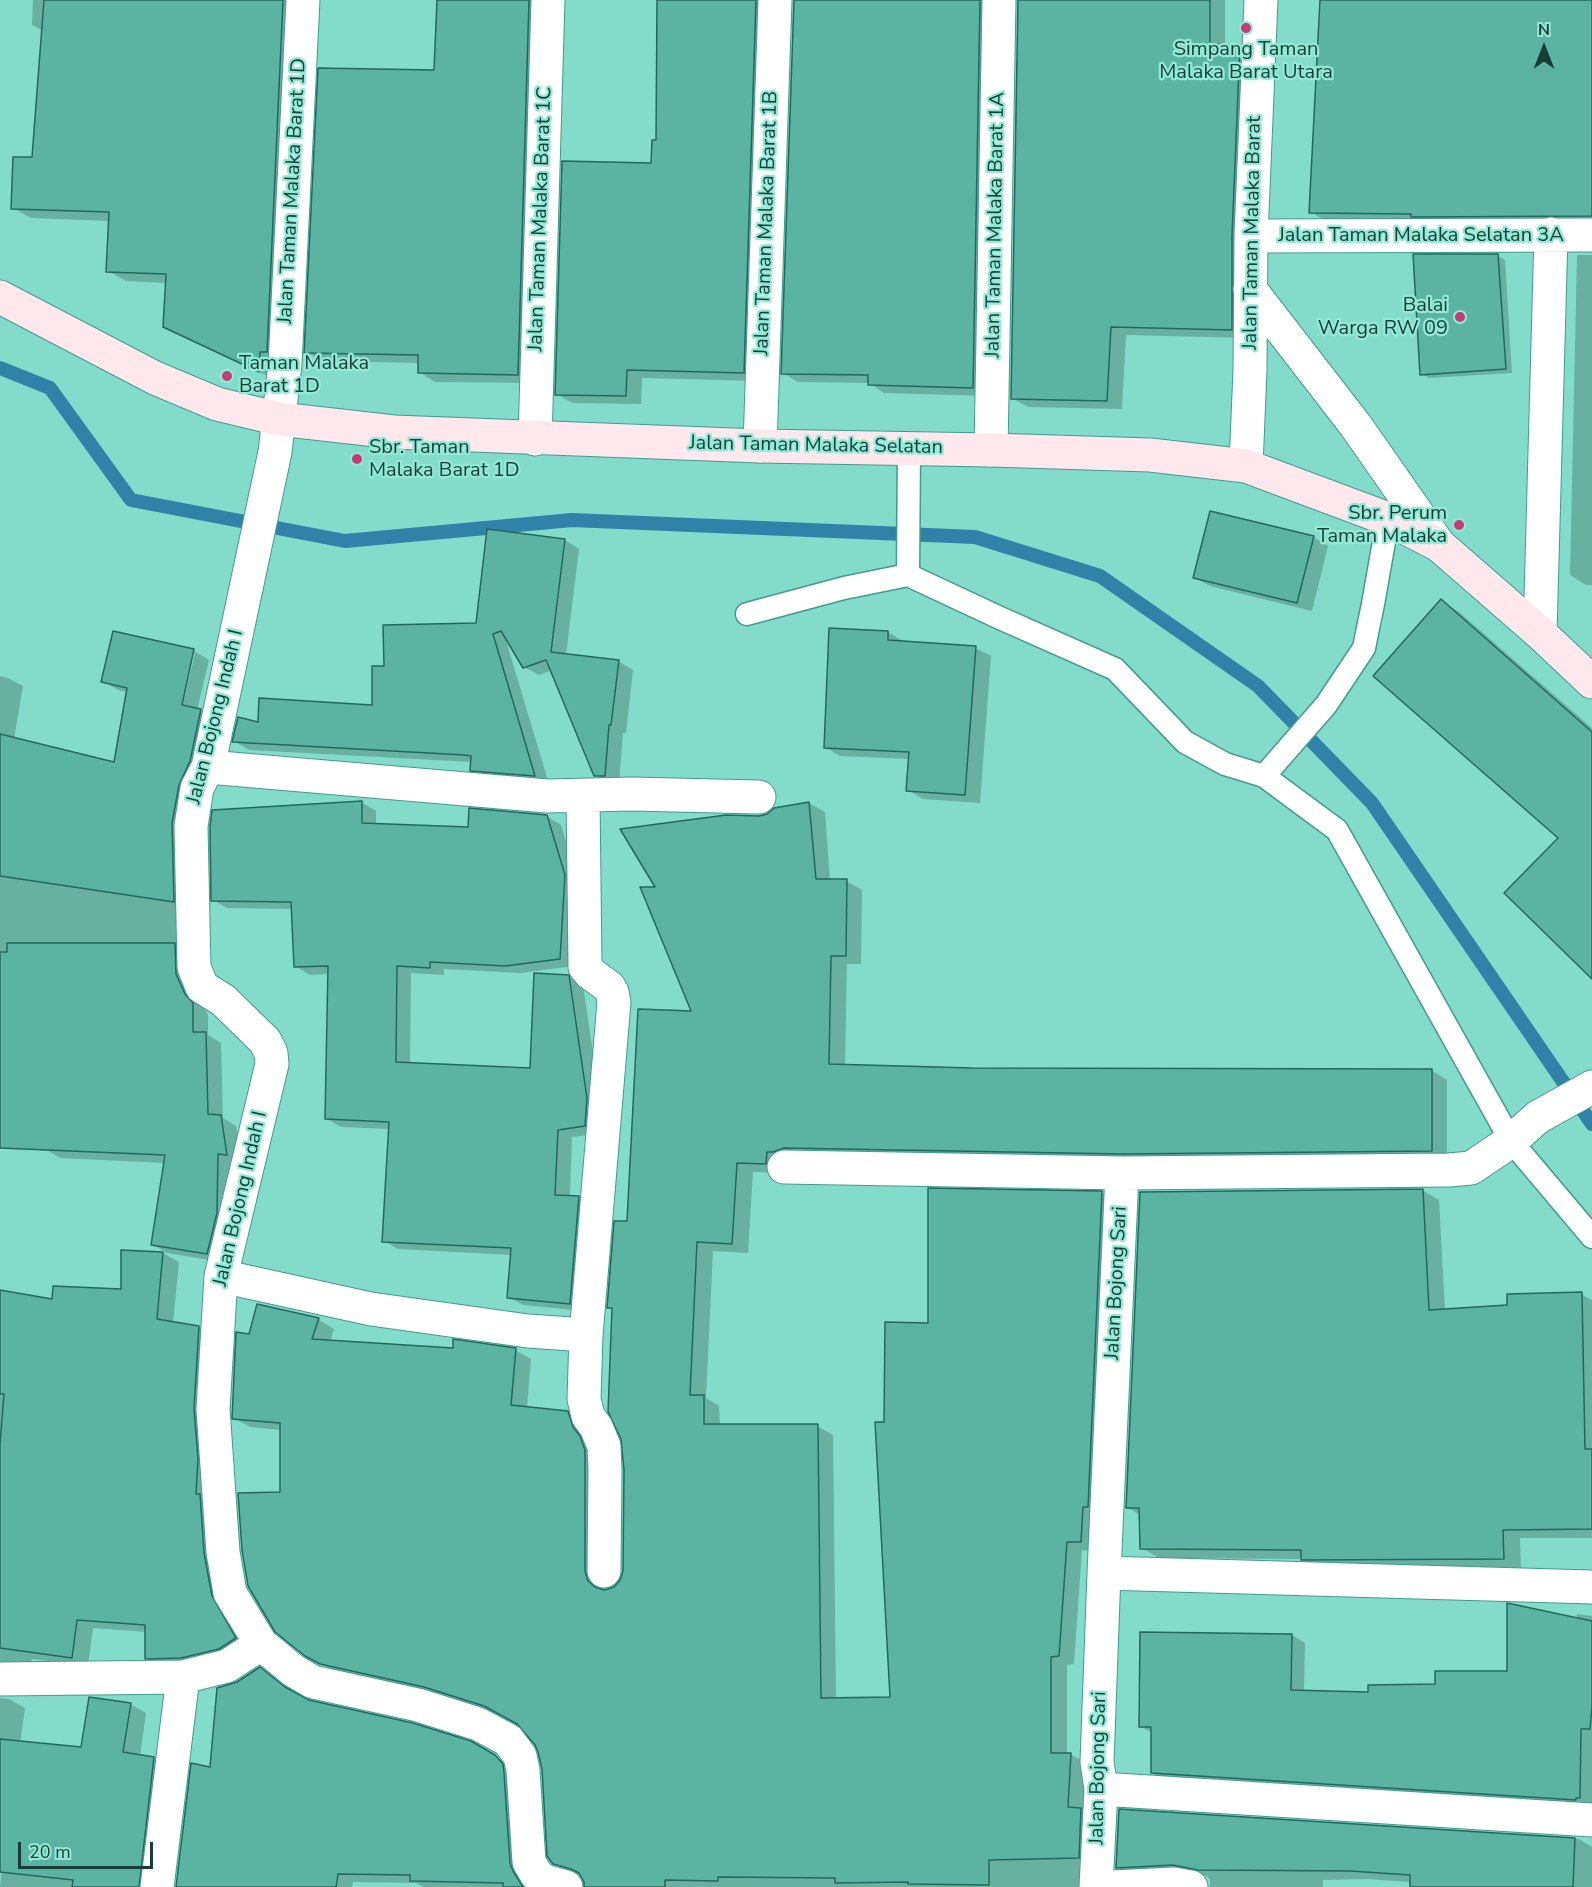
<!DOCTYPE html>
<html>
<head>
<meta charset="utf-8">
<style>
	body { margin:0 }
	#map { position:relative; width:1592px; height:1887px; overflow:hidden; background:#83dcc9; font-family:"Nunito Sans",sans-serif }
	canvas { display:block }
	.north { position:absolute; left:1514px; top:18px; width:60px; height:60px; -webkit-text-stroke:4px #90ead5; paint-order:stroke; rotate:0deg; font-size:16px; font-weight:700; line-height:24px; text-align:center; color:#173d36 }
	.north::after { content:''; display:block; margin:auto; width:21px; height:27px; background:#173d36; clip-path:polygon(50% 0,100% 100%,50% 72%,0 100%) }
	.scale { position:absolute; left:18px; top:1842px; width:135px; height:27px; box-sizing:border-box; border:3px solid #173d36; border-top:0; padding-left:8px; font-size:18px; line-height:21px; white-space:nowrap; color:#173d36; -webkit-text-stroke:4px #90ead5; paint-order:stroke }
</style>
</head>
<body>
<div id="map">
<canvas width="1592" height="1887"></canvas>
<div class="north">N</div>
<div class="scale">20 m</div>
</div>
<script>
const ctx = document.querySelector('canvas').getContext('2d');
ctx.lineJoin = 'round';
function fill(path, color) {
  ctx.fillStyle = color;
  ctx.fill(path, 'evenodd');
}
function poly(rows) {
  const path = new Path2D();
  for (const r of rows) {
    path.moveTo(r[0], r[1]);
    for (let i = 2; i < r.length; i += 2) path.lineTo(r[i], r[i + 1]);
  }
  return path;
}
function trace(path, color, width, dash) {
  ctx.strokeStyle = color;
  ctx.lineWidth = width;
  ctx.lineCap = dash ? 'butt' : 'round';
  ctx.setLineDash(dash || []);
  ctx.stroke(path);
}
function drawText(font, color, halo, rows, align = 'center') {
  ctx.font = font + ' "Nunito Sans",sans-serif';
  ctx.lineWidth = 4.5;
  ctx.setLineDash([]);
  ctx.textBaseline = 'middle';
  ctx.strokeStyle = halo;
  ctx.fillStyle = color;
  for (const [text, x, y, turn = 0] of rows) {
    ctx.save();
    ctx.translate(x, y);
    ctx.rotate((+turn || 0) * Math.PI / 180);
    ctx.textAlign = isNaN(turn) ? turn : align;
    if (halo) ctx.strokeText(text, 0, 0);
    ctx.fillText(text, 0, 0);
    ctx.restore();
  }
}
fill(poly([
	[33,0,305,0,276,380,183,336,165,326,167,283,126,281,108,271,110,221,31,218,13,208,33,159,43,31,32,25],
	[439,0,548,0,534,383,435,382,419,372,420,363,322,361,306,352,435,72],
	[659,0,774,0,759,381,642,378,641,404,572,403,557,394,652,164,658,142],
	[795,0,998,0,988,396,884,393,869,383,798,382,783,373],
	[1019,0,1225,0,1225,46,1240,47,1255,56,1247,338,1126,335,1122,409,1028,407,1012,398],
	[1321,0,1592,0,1592,224,1327,222,1311,212],
	[1577,255,1592,255,1592,585,1586,585,1570,575],
	[1498,256,1505,260,1512,373,1429,378,1422,374],
	[1313,537,1328,546,1312,611,1210,586,1195,578],
	[565,540,579,549,566,655,618,661,633,670,626,733,623,733,619,784,610,784,595,775,552,670,539,675,524,667,505,637,549,784,486,778,472,770,472,762,249,750,234,741,259,724,374,706,385,667,477,624],
	[1441,601,1459,612,1592,728,1592,977,1561,838],
	[831,629,888,632,903,641,903,642,975,648,991,656,980,803,923,799,908,790,910,759,840,756,825,747],
	[114,633,194,651,209,660,197,710,216,720,205,770,200,1004,208,1014,208,1035,221,1043,223,1118,236,1126,242,1163,222,1262,167,1253,152,1244,165,1163,60,1158,45,1149,0,1129,0,676,8,678,23,686,14,739,115,764,128,692,118,690,103,681],
	[192,653,195,653,181,713,178,712],
	[361,802,376,811,376,825,470,829,546,816,561,825,579,884,574,966,520,973,444,969,444,975,411,973,410,1065,531,1070,569,977,583,985,601,1107,599,1134,572,1137,570,1197,578,1198,593,1206,584,1311,523,1305,509,1297,512,1255,398,1249,384,1241,390,1129,341,1127,327,1119,329,974,310,975,295,966,293,909,227,908,213,900],
	[809,803,825,812,830,881,846,881,862,890,861,964,847,964,845,1066,972,1070,1431,1070,1447,1080,1447,1160,782,1173,753,1172,748,1253,713,1251,706,1398,719,1406,720,1426,817,1426,833,1435,836,1700,891,1699,885,1423,930,1324,930,1190,1102,1193,1118,1202,1097,1551,1082,1550,1074,1664,1067,1665,1067,1754,1070,1754,1086,1763,1093,1887,585,1887,585,1881,582,1876,571,1872,554,1863,543,1766,537,1744,524,1727,501,1715,441,1695,337,1673,306,1654,281,1494,281,1430,250,1427,234,1418,258,1306,319,1320,334,1329,330,1342,454,1350,515,1350,531,1359,527,1408,567,1413,583,1422,588,1437,601,1581,604,1591,614,1588,621,1582,624,1571,624,1445,614,1310,609,1307,628,1222,693,1013,658,889,759,817],
	[1422,1190,1439,1200,1445,1310,1509,1306,1581,1294,1592,1300,1592,1538,1520,1538,1521,1568,1319,1569,1303,1559,1159,1558,1142,1548,1140,1515,1127,1507],
	[163,1253,179,1262,173,1323,199,1328,215,1337,251,1647,162,1667,146,1658,147,1632,93,1628,88,1666,32,1659,30,1668,0,1678,0,1291,53,1301,122,1291],
	[1577,1614,1592,1616,1592,1807,1166,1780,1152,1772,1152,1733,1140,1726,1292,1635,1305,1643,1304,1692,1370,1693,1436,1685,1509,1673,1576,1619],
	[260,1669,308,1702,495,1756,511,1766,531,1887,424,1887,416,1883,353,1882,352,1887,177,1887,237,1683],
	[0,1698,9,1699,25,1708,20,1743,82,1749,130,1704,146,1713,140,1756,154,1759,170,1768,155,1887,0,1887,8,1811,0,1810],
	[1120,1811,1579,1839,1592,1847,1592,1887,1409,1887,1409,1882,1367,1879,1323,1880,1323,1887,1210,1887,1210,1880,1207,1876,1190,1874,1133,1876,1117,1867]
]), '#0003');
trace(poly([
	[0,368,50,388,131,500,345,541,572,520,975,537,1100,576,1258,686,1372,803,1592,1124]
]), '#3082a9', 14);
const building = poly([
	[44,0,283,0,267,352,260,352,259,372,163,327,166,274,106,272,109,212,11,209,13,157,32,157,44,0],
	[437,0,529,0,518,375,418,373,418,355,304,353,318,68,434,70,437,0],
	[657,0,756,0,744,373,627,370,626,396,555,395,562,161,651,163,652,140,656,140,657,0],
	[794,0,980,0,973,388,868,385,868,375,781,374,794,0],
	[1018,0,1210,0,1210,44,1240,45,1232,235,1232,330,1111,327,1107,401,1011,399,1018,0],
	[1320,0,1592,0,1592,216,1411,217,1411,214,1309,213,1320,0],
	[1413,254,1498,254,1506,369,1420,375,1413,254],
	[1210,511,1314,536,1297,603,1193,578,1210,511],
	[487,529,565,539,551,652,619,660,611,725,609,725,605,776,594,776,546,660,523,668,501,631,493,634,535,776,470,771,471,756,464,755,232,742,238,717,258,722,259,698,372,705,372,666,384,666,383,625,476,623,487,529],
	[1441,599,1592,732,1592,979,1504,893,1558,838,1373,676,1441,599],
	[829,628,888,631,888,640,976,646,965,795,906,791,909,752,824,748,829,628],
	[113,631,194,649,182,705,201,709,190,761,179,785,172,823,174,902,0,876,0,734,114,762,127,688,101,682,113,631],
	[362,801,362,823,468,827,469,808,547,815,565,875,560,959,505,966,430,962,430,968,397,966,396,1062,530,1068,534,973,569,975,587,1098,585,1126,558,1130,555,1195,579,1196,570,1304,507,1298,511,1248,382,1242,389,1122,325,1119,328,966,294,967,291,902,211,901,210,827,212,810,362,801],
	[809,802,816,879,847,879,846,956,831,956,829,1064,972,1068,1432,1069,1432,1151,1122,1154,784,1148,773,1152,767,1152,766,1164,737,1163,732,1244,697,1242,690,1395,704,1395,704,1424,818,1424,821,1698,890,1697,875,1422,884,1422,885,1322,928,1323,928,1188,1102,1191,1088,1507,1083,1507,1081,1542,1067,1542,1059,1656,1051,1657,1051,1753,1071,1753,1068,1807,1081,1808,1079,1858,989,1860,989,1885,908,1884,908,1882,835,1883,835,1878,718,1877,718,1881,665,1880,665,1887,584,1887,584,1882,579,1873,571,1869,553,1864,547,1856,542,1769,538,1752,535,1745,517,1724,484,1706,424,1687,320,1664,305,1656,275,1632,248,1586,242,1550,238,1493,280,1492,280,1423,232,1419,236,1332,249,1334,257,1304,319,1318,312,1339,453,1348,453,1339,516,1348,511,1405,568,1411,573,1427,580,1436,585,1450,585,1571,588,1581,595,1587,604,1590,614,1587,620,1580,623,1571,624,1470,621,1439,608,1412,612,1308,607,1308,614,1221,627,1221,638,1009,691,1011,640,887,655,887,620,829,726,815,759,816,767,814,774,808,809,802],
	[7,943,175,943,176,974,185,994,193,1003,193,1032,206,1032,208,1114,221,1115,227,1155,218,1154,217,1213,207,1254,151,1245,165,1155,0,1148,0,952,7,952,7,943],
	[1423,1189,1429,1310,1507,1305,1507,1294,1582,1292,1585,1449,1592,1449,1592,1529,1503,1530,1504,1559,1301,1560,1301,1550,1140,1549,1139,1508,1126,1508,1140,1192,1423,1189],
	[121,1250,163,1252,157,1319,199,1326,194,1408,198,1459,196,1494,200,1494,204,1553,212,1596,236,1638,219,1649,181,1658,145,1659,145,1625,77,1620,72,1658,0,1648,0,1444,4,1394,0,1394,0,1290,52,1299,53,1286,121,1289,121,1250],
	[1507,1603,1592,1621,1592,1706,1590,1729,1581,1729,1580,1798,1576,1798,1576,1800,1151,1773,1151,1727,1139,1727,1140,1632,1292,1634,1291,1690,1368,1692,1368,1685,1435,1684,1435,1671,1507,1671,1507,1603],
	[260,1667,285,1687,309,1700,413,1723,471,1741,495,1755,503,1764,504,1773,510,1863,513,1871,523,1887,503,1887,503,1883,410,1881,410,1875,338,1874,336,1887,176,1887,191,1763,210,1767,217,1688,237,1682,260,1667],
	[89,1697,131,1703,123,1752,154,1757,139,1887,72,1887,73,1880,0,1872,0,1739,81,1747,89,1697],
	[1119,1809,1575,1838,1573,1887,1410,1887,1410,1875,1350,1871,1197,1870,1173,1865,1116,1868,1119,1809]
]);
fill(building, '#5ab4a1');
trace(building, '#22695c', 1.5);
const lane = poly([
	[908,575,909,448],
	[747,614,844,588,908,575,1000,618,1115,669,1185,742,1225,764,1264,776,1337,830,1511,1141,1592,1237],
	[1264,776,1326,705,1364,648,1373,604,1388,519]
]);
const street = poly([
	[303,0,285,364,275,452,208,767,197,788,191,826,194,967,202,987,223,1000,265,1041,271,1053,272,1064,221,1276,213,1409,223,1552,230,1593,261,1644,294,1671,313,1682,418,1705,478,1724,508,1740,520,1756,523,1770,529,1862,536,1874,544,1881,566,1887],
	[1251,236,1592,235],
	[1250,289,1356,426,1439,545],
	[535,439,548,0],
	[760,446,775,0],
	[991,450,999,0],
	[1246,466,1250,370,1251,236,1261,0],
	[1540,633,1551,234],
	[208,767,547,796,632,794,759,797],
	[583,796,585,967,590,973,609,987,612,992,614,1002,586,1335,584,1399,588,1416,596,1427,604,1446,605,1471,604,1571],
	[784,1167,1122,1173,1449,1170,1471,1168,1511,1141,1538,1117,1592,1087],
	[221,1276,371,1309,528,1331,586,1335],
	[1104,1573,1592,1587],
	[0,1679,183,1677,227,1666,261,1644],
	[1101,1789,1592,1820],
	[157,1887,183,1677],
	[1096,1887,1101,1789,1097,1762,1104,1573,1122,1173],
	[1112,1887,1174,1884,1191,1887]
]);
const secondary = poly([
	[0,297,155,378,217,404,279,419,394,432,760,446,991,450,1150,455,1246,466,1388,519,1439,545,1540,633,1592,682]
]);
trace(lane, '#419c8a', 25);
trace(street, '#419c8a', 35);
trace(secondary, '#419c8a', 35);
trace(lane, '#fff', 22);
trace(street, '#fff', 33);
trace(secondary, '#ffe7ee', 33);
for (const [x, y, r, color] of [
	[1246,28,6,"#c43b76"],
	[1460,317,6,"#c43b76"],
	[227,376,6,"#c43b76"],
	[357,459,6,"#c43b76"],
	[1459,525,6,"#c43b76"]
]) {
  const dot = new Path2D();
  dot.arc(x, y, r, 0, 2 * Math.PI);
  ctx.fillStyle = color;
  ctx.fill(dot);
  trace(dot, '#90ead5', 2);
}
drawText('20px', '#173d36', '#90ead5', [
	["Simpang Taman",1246,50,"center"],
	["Malaka Barat Utara",1246,73,"center"],
	["Balai",1448,306],
	["Warga RW 09",1448,329],
	["Taman Malaka",239,364,"left"],
	["Barat 1D",239,387,"left"],
	["Sbr. Taman",369,448,"left"],
	["Malaka Barat 1D",369,471,"left"],
	["Sbr. Perum",1447,514],
	["Taman Malaka",1447,537]
], 'right');
drawText('20px', '#173d36', '#90ead5', [
	["Jalan Taman Malaka Barat 1D",293,191,-87],
	["Jalan Taman Malaka Barat 1C",541,219,-88],
	["Jalan Taman Malaka Barat 1B",767,223,-88],
	["Jalan Taman Malaka Barat 1A",996,225,-89],
	["Jalan Taman Malaka Barat",1253,233,-89],
	["Jalan Taman Malaka Selatan 3A",1421,236],
	["Jalan Taman Malaka Selatan",816,446,1],
	["Jalan Bojong Indah I",216,717,-76],
	["Jalan Bojong Indah I",241,1199,-77],
	["Jalan Bojong Sari",1117,1283,-87],
	["Jalan Bojong Sari",1099,1768,-89]
]);
</script>
</body>
</html>
